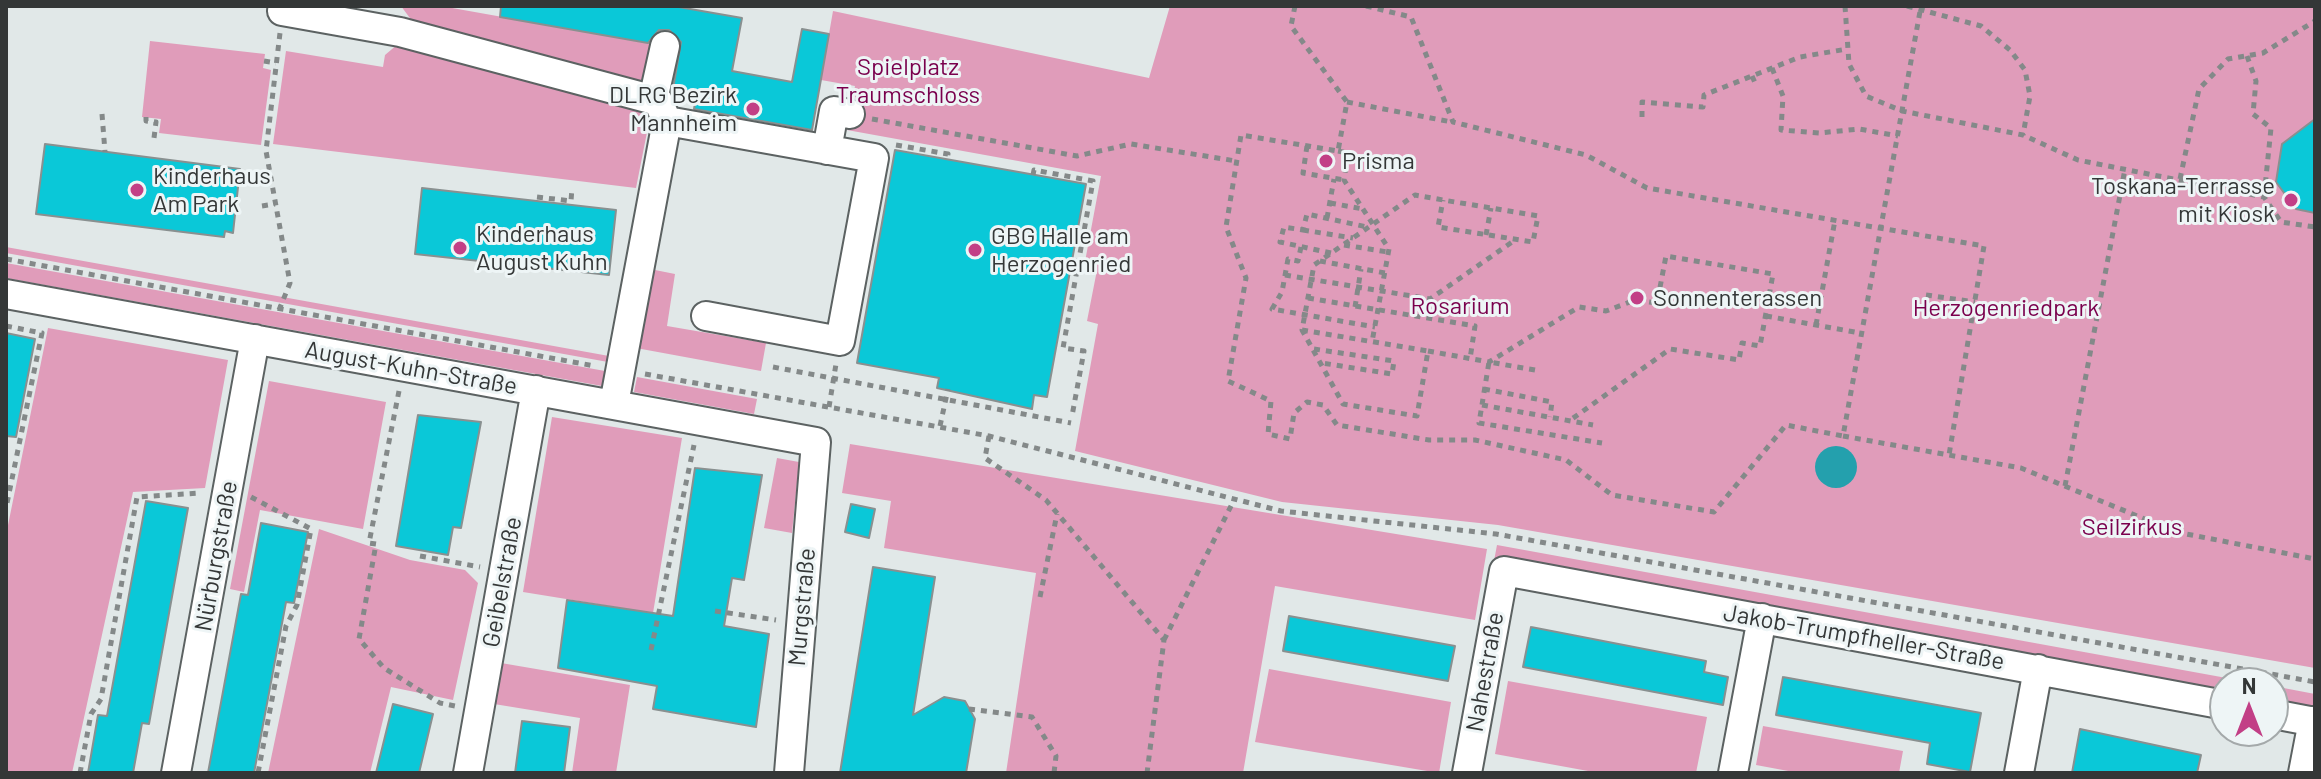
<!DOCTYPE html>
<html>
<head>
<meta charset="utf-8">
<style>
	body { margin:0 }
	#map { position:relative; width:2321px; height:779px; overflow:hidden; background:#e1e8e8; font-family:Barlow,sans-serif }
	canvas { display:block }
	.frame { position:absolute; inset:0; border:8px solid #343737; pointer-events:none }
	.north { position:absolute; left:2209px; top:667px; width:80px; height:80px; box-sizing:border-box; background:#eef5f6; border:2px solid #a4a9aa; border-radius:50%; rotate:0deg; font-size:22px; font-weight:700; line-height:32px; text-align:center; color:#343737 }
	.north::after { content:''; display:block; margin:auto; width:28px; height:36px; background:#c23f86; clip-path:polygon(50% 0,100% 100%,50% 72%,0 100%) }
</style>
</head>
<body>
<div id="map">
<canvas width="2321" height="779"></canvas>
<div class="frame"></div>
<div class="north">N</div>
</div>
<script>
const ctx = document.querySelector('canvas').getContext('2d');
ctx.lineJoin = 'round';
function fill(path, color) {
  ctx.fillStyle = color;
  ctx.fill(path, 'evenodd');
}
function poly(rows) {
  const path = new Path2D();
  for (const r of rows) {
    if (r.length === 3) {
      path.moveTo(r[0] + r[2], r[1]);
      path.arc(r[0], r[1], r[2], 0, 2 * Math.PI);
      continue;
    }
    path.moveTo(r[0], r[1]);
    for (let i = 2; i < r.length; i += 2) path.lineTo(r[i], r[i + 1]);
  }
  return path;
}
function trace(path, color, width, dash) {
  ctx.strokeStyle = color;
  ctx.lineWidth = width;
  ctx.lineCap = dash ? 'butt' : 'round';
  ctx.setLineDash(dash || []);
  ctx.stroke(path);
}
function drawText(font, color, halo, rows, align = 'center') {
  ctx.font = font + ' Barlow,sans-serif';
  ctx.lineWidth = 6;
  ctx.setLineDash([]);
  ctx.textBaseline = 'middle';
  ctx.strokeStyle = halo;
  ctx.fillStyle = color;
  for (const [text, x, y, turn = 0] of rows) {
    ctx.save();
    ctx.translate(x, y);
    ctx.rotate((+turn || 0) * Math.PI / 180);
    ctx.textAlign = isNaN(turn) ? turn : align;
    if (halo) ctx.strokeText(text, 0, 0);
    ctx.fillText(text, 0, 0);
    ctx.restore();
  }
}
fill(poly([
	[401,6,441,6,654,44,646,86,415,25],
	[1170,6,2315,6,2315,668,1498,525,1282,502,1075,451,1098,324,1087,321,1097,270,1084,267,1101,176,847,130,855,86,821,80,833,11,1149,78],
	[150,41,265,54,263,68,271,70,261,145,159,133,161,119,142,117],
	[398,44,641,109,650,117,636,188,273,144,286,51,383,67,385,55],
	[6,247,609,356,608,362,6,253],
	[6,263,605,371,602,386,6,278],
	[650,269,675,274,667,326,766,343,761,371,636,348],
	[48,328,228,360,205,488,133,492,72,773,6,773,6,535],
	[637,377,757,399,754,414,634,392],
	[269,381,386,402,363,529,260,510,244,592,230,589],
	[552,417,682,438,653,613,523,592],
	[850,444,1487,549,1475,620,1275,586,1243,773,1006,773,1036,573,884,548,891,501,842,493],
	[777,458,799,462,792,533,764,528],
	[319,529,410,560,465,570,478,583,453,700,391,687,370,773,268,773],
	[1497,545,2254,683,2225,683,2225,693,1494,561],
	[501,663,630,685,616,773,572,773,580,718,494,704],
	[1269,669,1451,702,1439,773,1255,742],
	[1508,681,1707,717,1696,773,1599,773,1495,754],
	[2273,686,2315,694,2315,709,2273,701],
	[1763,726,1903,751,1899,773,1799,773,1756,765]
]), '#e09cba');
fill(poly([
	[1836,467,21]
]), '#24a0ad');
const building = poly([
	[501,6,673,6,742,18,732,71,792,82,802,29,829,34,812,130,694,109,697,93,673,89,681,42,669,30,659,30,648,43,500,17,501,6],
	[2315,119,2315,213,2296,209,2276,182,2282,144,2315,119],
	[45,144,240,169,233,233,225,231,224,237,36,214,45,144],
	[895,150,1086,184,1047,397,1034,395,1032,409,937,388,939,378,857,363,895,150],
	[422,188,616,210,609,275,415,254,422,188],
	[6,333,35,339,16,437,6,436,6,333],
	[418,415,481,422,461,528,453,527,448,555,396,546,418,415],
	[695,468,762,475,744,580,732,578,724,626,769,634,756,727,653,709,657,686,558,668,567,600,673,616,695,468],
	[146,501,188,508,149,724,142,723,133,773,88,773,98,715,107,716,146,501],
	[851,504,875,509,869,538,845,532,851,504],
	[261,523,308,532,294,603,286,602,254,773,208,773,241,594,248,595,261,523],
	[873,567,935,577,913,715,944,697,965,701,975,719,966,773,840,773,873,567],
	[1289,616,1455,646,1448,681,1283,651,1289,616],
	[1531,627,1706,661,1704,672,1728,677,1723,705,1523,667,1531,627],
	[1783,677,1981,713,1970,772,1927,764,1930,743,1776,715,1783,677],
	[393,704,433,714,419,773,376,773,393,704],
	[522,721,570,727,564,773,515,773,522,721],
	[2080,729,2201,755,2197,773,2072,773,2080,729]
]);
fill(building, '#0ac8d8');
trace(building, '#899090', 2);
const minor = poly([
	[282,11,400,32,658,101,667,121],
	[653,100,665,46],
	[827,150,834,111,850,114],
	[6,294,816,442,789,773],
	[614,404,667,121,874,158,840,341,706,316],
	[2273,714,2315,722],
	[176,773,255,339],
	[468,773,536,390],
	[1467,773,1504,571,2225,705],
	[1733,773,1762,618],
	[2019,773,2038,669],
	[2303,773,2313,721]
]);
trace(minor, '#5c6262', 32);
trace(poly([
	[1295,6,1291,26,1347,102,1338,151,1241,135,1226,227,1246,278,1228,381,1271,401,1268,434,1290,439,1294,413,1307,402,1323,405,1337,425,1429,440,1475,440,1566,460,1612,495,1714,512,1786,425,1843,436,1921,6],
	[1366,6,1411,17,1453,122,1586,155,1647,188,1984,246,1949,455],
	[1845,6,1849,64,1866,96,1902,111,2023,135,2078,160,2264,197,2281,222,2315,227],
	[1907,6,1981,26,2010,50,2025,70,2030,96,2023,135],
	[2247,56,2256,81,2253,114,2271,128,2264,197],
	[264,61,276,63],
	[1772,68,1783,96,1781,130,1819,133,1859,129,1898,136],
	[1752,76,1757,87],
	[1347,102,1452,122],
	[102,114,105,152],
	[146,117,146,121,156,122,154,138],
	[1642,117,1642,102,1703,107,1704,95,1800,57,1847,49],
	[872,119,1077,156,1131,144,1236,161],
	[896,145,948,154,947,160],
	[1307,146,1303,173,1344,180],
	[1338,151,1348,153,1344,180,1389,249,1372,342],
	[1033,175,1034,170,1093,181,1063,348,1084,351,1072,416],
	[2180,179,2199,89,2228,59,2263,53,2315,21],
	[537,197,571,201,572,188],
	[1330,203,1363,209],
	[262,206,275,204],
	[1327,218,1334,179],
	[1303,230,1353,238],
	[1486,235,1491,208],
	[1344,245,1388,252],
	[1301,247,1298,261,1288,259,1282,292,1272,309,1375,327],
	[1331,253,1280,242,1284,227,1303,230,1307,214,1367,227],
	[6,259,595,366],
	[1320,261,1385,273],
	[1285,275,1430,299,1515,240],
	[1926,295,1975,302],
	[1308,298,1475,326,1470,359],
	[1355,307,1361,269],
	[279,310,290,283,266,151,280,33],
	[1766,316,1860,333],
	[1816,325,1835,220],
	[6,326,42,333,6,508],
	[1302,330,1428,351,1417,416,1343,404,1302,330,1314,265,1415,195,1443,200,1491,208,1538,216,1533,242,1438,227,1443,200],
	[1314,349,1394,361,1392,374,1322,363],
	[1428,351,1489,362,1579,307,1606,311,1635,300,1657,303,1666,256,1773,274,1760,346,1742,343,1739,360,1670,349,1569,421],
	[773,367,1071,423],
	[1535,370,1489,362,1479,423,1602,443],
	[645,374,989,436,1281,511,1496,534,2315,682],
	[1484,389,1552,402,1550,417],
	[399,391,369,543,376,544,359,639,384,668,440,703,455,706],
	[1482,405,1593,425],
	[829,407,836,364],
	[940,426,948,389],
	[989,436,985,458,1046,500,1164,640,1147,773],
	[1843,436,2021,468,2176,532,2315,559],
	[2065,486,2125,169],
	[251,497,311,529,297,605,286,626,258,773],
	[420,556,480,567],
	[1040,597,1057,514],
	[715,611,776,620],
	[1164,640,1234,500],
	[651,650,694,445],
	[969,709,1032,717,1056,756,1054,773],
	[80,773,91,714,101,699,137,497,201,493]
]), '#848989', 5, [6, 6]);
trace(minor, '#fff', 28);
for (const [x, y, r, color] of [
	[753,109,8,"#c23f86"],
	[1326,161,8,"#c23f86"],
	[137,190,8,"#c23f86"],
	[2291,200,8,"#c23f86"],
	[460,248,8,"#c23f86"],
	[975,250,8,"#c23f86"],
	[1637,298,8,"#c23f86"]
]) {
  const dot = new Path2D();
  dot.arc(x, y, r, 0, 2 * Math.PI);
  ctx.fillStyle = color;
  ctx.fill(dot);
  trace(dot, '#eef5f6', 3);
}
drawText('24px', '#7a004d', '#eef5f6', [
	["Spielplatz",908,67],
	["Traumschloss",908,95],
	["Rosarium",1460,306],
	["Herzogenriedpark",2006,308],
	["Seilzirkus",2132,527]
]);
drawText('24px', '#343737', '#eef5f6', [
	["DLRG Bezirk",737,95,"right"],
	["Mannheim",737,123,"right"],
	["Prisma",1342,161],
	["Kinderhaus",153,176],
	["Am Park",153,204],
	["Toskana-Terrasse",2275,186,"right"],
	["mit Kiosk",2275,214,"right"],
	["Kinderhaus",476,234],
	["August Kuhn",476,262],
	["GBG Halle am",991,236],
	["Herzogenried",991,264],
	["Sonnenterassen",1653,298]
], 'left');
drawText('24px', '#343737', '#eef5f6', [
	["August-Kuhn-Straße",411,368,10],
	["Nürburgstraße",216,556,-80],
	["Geibelstraße",502,582,-80],
	["Murgstraße",802,607,-85],
	["Jakob-Trumpfheller-Straße",1864,637,10],
	["Nahestraße",1485,672,-80]
]);
</script>
</body>
</html>
